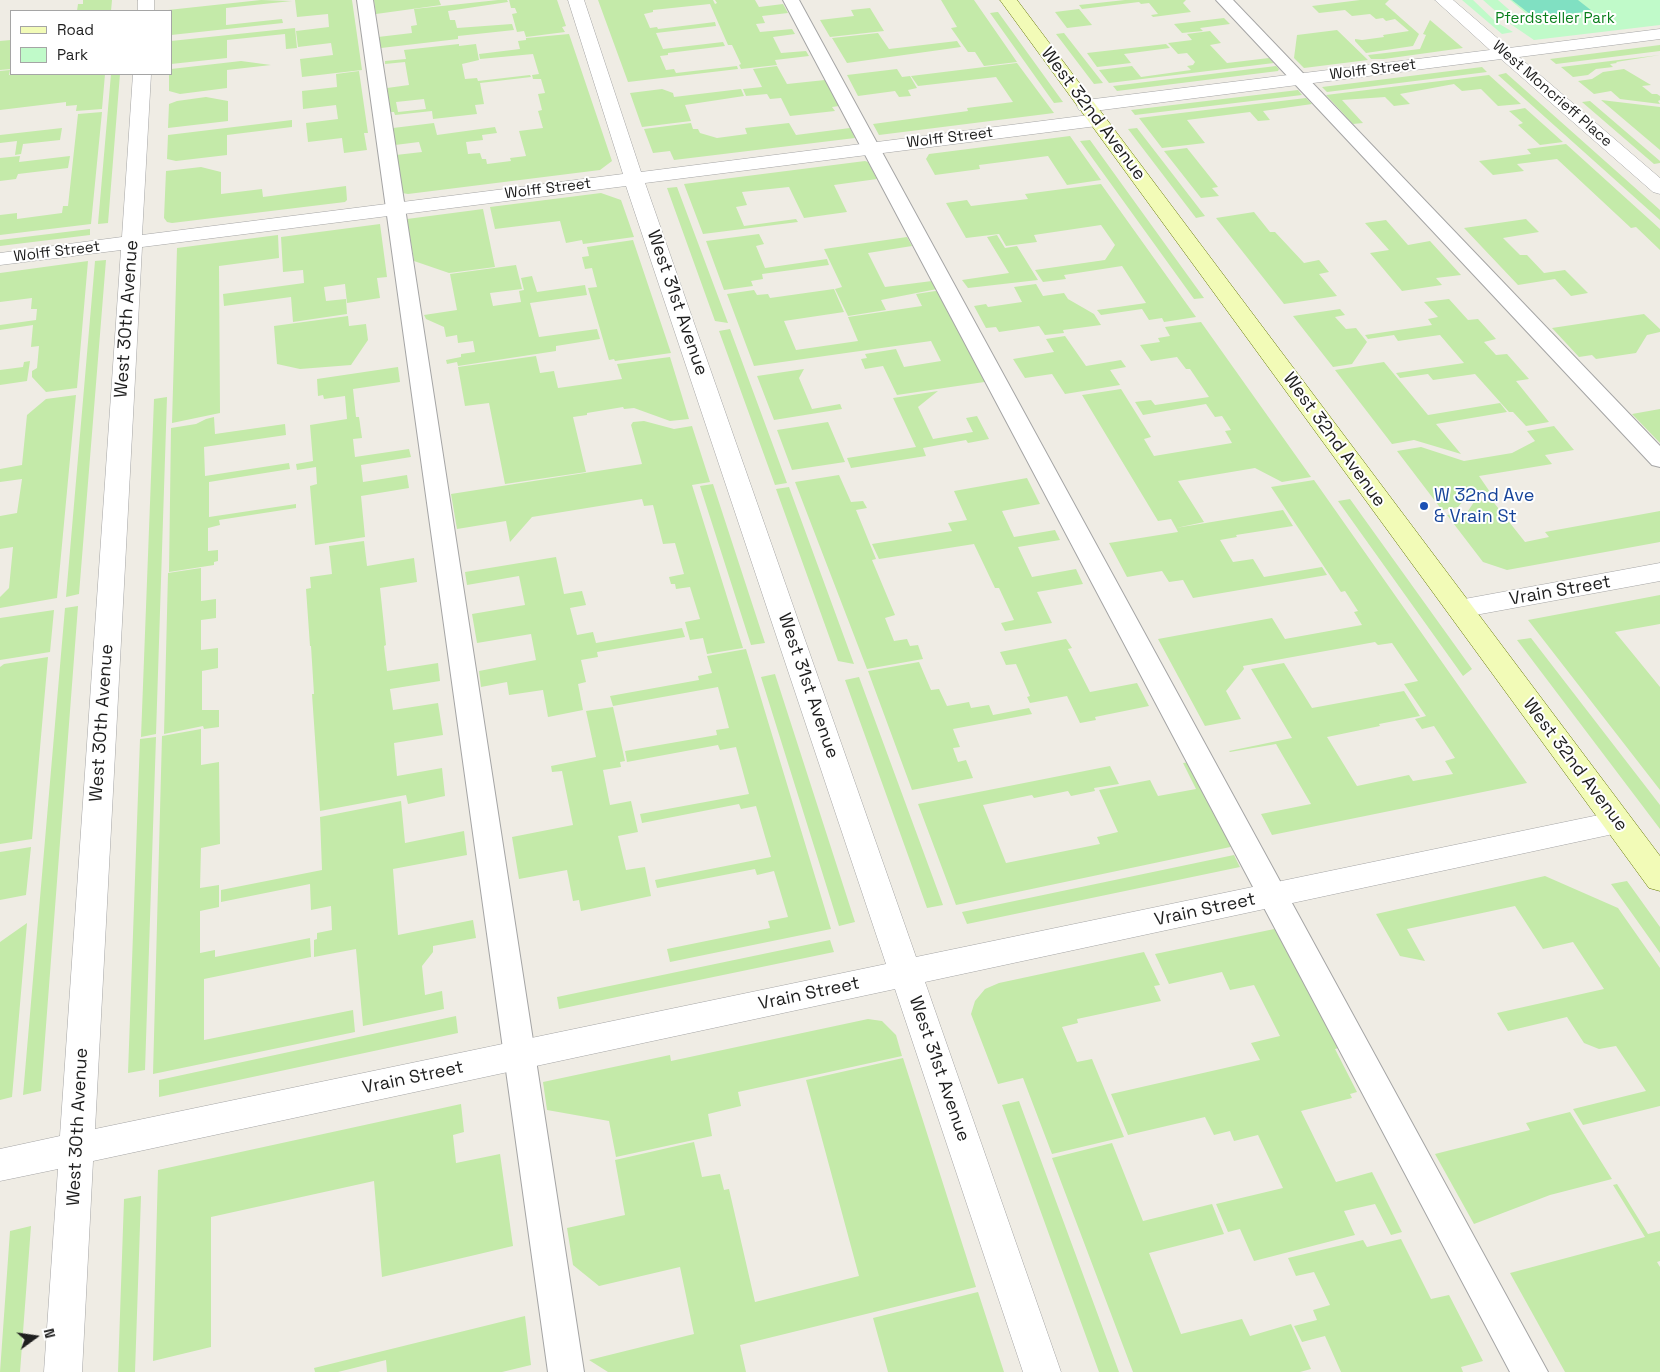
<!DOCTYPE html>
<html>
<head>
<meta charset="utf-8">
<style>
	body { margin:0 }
	#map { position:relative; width:1660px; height:1372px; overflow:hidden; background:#efece4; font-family:"Space Grotesk",sans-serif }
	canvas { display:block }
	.legend { position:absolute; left:10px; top:10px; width:162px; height:65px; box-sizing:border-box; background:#fff; border:1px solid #a5a5a5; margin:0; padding:6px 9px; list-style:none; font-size:15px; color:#1e1e1e }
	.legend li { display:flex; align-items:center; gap:10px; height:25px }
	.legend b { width:25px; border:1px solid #a5a5a5 }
	.north { position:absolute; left:10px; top:1312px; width:50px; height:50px; -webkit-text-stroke:4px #fff; paint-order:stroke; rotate:76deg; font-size:14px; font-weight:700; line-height:20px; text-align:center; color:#1e1e1e }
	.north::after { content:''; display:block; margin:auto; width:18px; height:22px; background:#1e1e1e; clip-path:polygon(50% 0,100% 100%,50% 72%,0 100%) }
</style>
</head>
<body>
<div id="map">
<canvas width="1660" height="1372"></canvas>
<ul class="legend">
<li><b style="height:6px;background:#f2fbb7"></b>Road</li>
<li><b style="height:14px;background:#c0fac9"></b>Park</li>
</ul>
<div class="north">N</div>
</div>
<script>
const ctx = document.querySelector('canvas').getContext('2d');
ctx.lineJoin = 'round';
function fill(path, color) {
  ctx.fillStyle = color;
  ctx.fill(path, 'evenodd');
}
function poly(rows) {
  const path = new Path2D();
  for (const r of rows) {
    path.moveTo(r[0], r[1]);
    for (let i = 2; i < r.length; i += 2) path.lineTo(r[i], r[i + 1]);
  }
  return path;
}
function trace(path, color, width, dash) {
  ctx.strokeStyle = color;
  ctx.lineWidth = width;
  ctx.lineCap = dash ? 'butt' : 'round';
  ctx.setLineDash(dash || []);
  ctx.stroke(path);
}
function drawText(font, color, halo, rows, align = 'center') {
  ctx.font = font + ' "Space Grotesk",sans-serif';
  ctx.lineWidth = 4;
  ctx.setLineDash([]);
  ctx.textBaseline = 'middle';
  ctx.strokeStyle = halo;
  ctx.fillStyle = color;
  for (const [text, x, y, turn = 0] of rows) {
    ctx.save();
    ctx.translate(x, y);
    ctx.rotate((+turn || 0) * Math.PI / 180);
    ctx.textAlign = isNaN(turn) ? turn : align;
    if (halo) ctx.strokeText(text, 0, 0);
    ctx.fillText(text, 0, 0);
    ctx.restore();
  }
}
fill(poly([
	[83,0,112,0,111,11,77,11,78,4,83,4],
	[261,0,292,1,226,8,226,25,282,19,283,23,171,35,171,11,168,10],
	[295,0,352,0,362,70,302,77,300,59,333,55,331,43,298,47,296,31,329,27,328,14,297,17],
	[374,0,439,0,441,5,376,14],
	[498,0,507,0,508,2,448,11,450,20,455,20,457,28,512,24,514,30,458,36,458,39,381,48,378,37,412,33,411,26,417,25,414,9],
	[509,0,557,0,566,26,562,27,565,32,526,37,524,31,517,32,512,14,517,13,515,8,511,8],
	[598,0,713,0,715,4,717,3,715,0,755,0,759,7,783,4,788,13,762,16,765,23,756,24,760,32,792,29,795,34,773,37,781,53,806,51,809,56,775,60,777,65,741,69,739,65,741,64,732,45,728,45,710,4,653,10,653,12,644,14,650,28,657,27,658,29,715,22,716,26,656,33,663,49,723,42,725,46,668,53,668,55,660,56,666,70,674,69,676,73,737,66,738,69,628,82],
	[941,0,974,0,1017,62,984,66,975,52,968,52,951,28,957,27],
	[1125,0,1186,0,1183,3,1191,12,1153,17,1151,15,1158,14,1149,3,1141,4,1139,2,1082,9,1079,5],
	[1360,0,1389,0,1385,4,1419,34,1413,46,1366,53,1355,41,1355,39,1362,40,1384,37,1383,35,1409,31,1395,19,1386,21,1383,18,1376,19,1370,14,1352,16,1345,10,1319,13,1312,6],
	[870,8,884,31,830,37,820,20,854,16,851,10],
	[1079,9,1092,25,1067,28,1055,12],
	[997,12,998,12,1063,102,1054,103,990,13],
	[1224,18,1230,24,1200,28,1203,31,1182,33,1174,24],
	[1430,20,1463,48,1384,59,1371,59,1368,55,1420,49,1426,35,1423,34],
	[295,28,297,48,286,49,285,34,227,40,227,58,171,64,171,41],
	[1337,30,1368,60,1304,68,1294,58,1297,35],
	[1210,31,1221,43,1210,45,1227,63,1269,58,1274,63,1109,83,1099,70,1132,66,1141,77,1191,70,1187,66,1193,65,1195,62,1187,53,1178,54,1168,43,1192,40,1187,34],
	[878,33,889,49,957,41,961,47,847,63,832,38],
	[1064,33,1103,83,1094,84,1056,34],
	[569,34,612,161,600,170,408,194,402,193,396,155,422,152,419,142,395,145,393,128,434,123,437,135,495,127,497,133,482,135,483,140,466,142,468,154,480,153,482,159,486,159,487,164,511,161,510,158,526,156,519,131,543,128,538,111,542,110,538,94,545,93,541,79,533,79,532,75,539,74,533,54,480,59,479,54,520,49,518,41,526,40,526,38],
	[11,40,11,69,0,70,0,41],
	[459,44,459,46,476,44,479,60,462,64,465,79,477,78,478,81,530,75,531,77,480,83,484,104,475,105,477,114,433,119,432,111,395,115,394,112,390,112,387,88,409,85,405,62,385,64,385,61,406,59,404,50],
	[424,99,426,109,398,112,396,102],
	[1166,44,1170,48,1124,54,1131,63,1097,67,1087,53],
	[1660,45,1660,51,1556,64,1550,59],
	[1660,55,1616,62,1617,63,1610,64,1613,67,1596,69,1588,75,1573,77,1561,67],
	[241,61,271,65,227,70,227,88,180,94,169,91,169,74,171,74,171,69],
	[1017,63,1054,113,879,135,873,124,968,111,967,108,1013,102,996,77,918,86,911,76],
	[777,66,787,84,825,80,839,106,832,107,835,111,790,116,781,98,770,99,767,94,746,96,743,89,762,87,753,69],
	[1276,66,1279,69,1278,71,1117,91,1113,86],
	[1482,67,1487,72,1327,92,1322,87],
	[897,69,902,77,910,76,917,88,908,90,911,96,899,97,895,91,858,96,847,75],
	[1624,69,1651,85,1642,86,1652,94,1657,94,1660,96,1660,100,1658,101,1660,104,1620,99,1611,91,1594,94,1578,81,1592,79,1603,72],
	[10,70,9,75,105,74,102,109,76,111,77,105,66,106,66,102,0,110,0,71],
	[359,71,368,133,364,133,367,150,344,153,342,138,308,142,306,123,338,119,336,105,303,109,302,91,337,87,336,74],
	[1506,73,1660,210,1660,220,1498,75],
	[111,74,120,74,108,223,98,224],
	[1489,75,1521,104,1498,106,1481,89,1462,91,1454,84,1400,94,1410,104,1394,106,1385,97,1342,100,1363,123,1353,124,1326,95],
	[662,89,673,93,674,97,741,89,744,96,685,105,691,121,642,127,630,93],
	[1298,90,1302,95,1135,115,1131,110],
	[206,97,228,101,228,121,168,128,169,104,177,101],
	[1306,98,1312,104,1263,111,1270,120,1258,121,1250,112,1187,120,1205,143,1162,148,1139,118],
	[1601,100,1660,107,1660,150],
	[1590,101,1660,161,1660,163,1654,164,1582,102],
	[1525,108,1563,142,1540,145,1518,125,1523,123,1509,111],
	[102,112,91,224,0,235,0,215,17,213,17,219,62,213,63,206,68,206,78,114],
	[292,120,292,127,227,135,227,155,176,161,167,159,168,135],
	[691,123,693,129,698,129,700,133,717,138,747,134,745,128,789,123,796,135,850,128,855,138,674,160,670,151,653,153,644,129],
	[62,128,60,140,23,144,21,154,15,155,17,141,0,143,0,135],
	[1137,128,1205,216,1196,218,1128,129],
	[1070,136,1101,180,1067,185,1048,156,979,165,980,169,935,175,926,159,929,154],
	[1090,140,1204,298,1194,299,1080,141],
	[1566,144,1660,229,1660,250,1636,227,1631,228,1557,159,1517,164,1524,171,1493,175,1479,161,1531,154,1527,149],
	[1187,148,1218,187,1212,188,1219,196,1201,198,1164,151],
	[20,156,19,162,70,156,68,168,18,174,16,179,0,181,0,158],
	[865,161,868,162,877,179,834,185,847,212,804,218,789,187,742,192,747,205,736,207,744,226,796,219,798,222,703,234,684,184],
	[201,167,221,172,221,194,262,189,263,197,346,186,347,200,345,202,172,223,167,222,164,218,166,171],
	[1101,184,1196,317,1164,322,1162,318,1149,320,1142,309,1101,315,1097,310,1146,303,1122,266,1064,275,1066,279,1043,282,1035,270,1105,260,1115,245,1101,225,1034,235,1037,242,1006,246,999,234,966,238,946,203,967,200,971,206,1028,199,1025,194],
	[677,187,728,323,715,321,667,188],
	[601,193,621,200,634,237,583,244,582,240,566,243,560,221,495,229,490,207],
	[483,209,495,267,449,273,414,261,407,219],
	[1254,212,1270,232,1275,232,1304,263,1319,260,1329,272,1319,274,1337,296,1284,304,1216,218],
	[1526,219,1539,232,1503,238,1520,255,1527,255,1544,273,1565,270,1588,293,1571,296,1555,279,1518,285,1464,228],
	[1386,220,1408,245,1430,241,1461,275,1436,278,1442,285,1402,291,1370,253,1389,250,1365,223],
	[380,224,387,277,377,278,380,298,347,303,345,284,324,287,326,301,346,299,347,314,293,322,291,297,224,306,223,294,304,283,303,270,283,272,281,237],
	[90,229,90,235,0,246,0,240],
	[759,234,764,244,756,246,765,268,827,259,829,265,762,274,763,279,751,281,753,286,724,290,706,241],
	[278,235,279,258,219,266,220,413,172,423,177,248],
	[997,235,1005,248,1017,246,1038,280,968,288,962,280,1009,273,987,237],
	[907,237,912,246,868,253,885,287,932,281,937,289,881,300,886,310,848,316,835,289,842,287,824,249],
	[633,240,671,353,615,361,614,359,609,360,588,288,597,287,592,268,585,269,582,257,589,256,587,247],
	[106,260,79,594,66,597,95,261],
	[88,261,77,388,46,392,32,377,32,371,37,368,39,346,31,347,33,325,0,330,0,325,36,320,37,309,31,309,32,298,0,302,0,273],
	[516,265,522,289,490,293,493,306,521,302,519,291,524,290,521,278,532,276,537,292,585,285,587,295,530,303,539,337,597,329,600,339,556,346,556,351,458,366,457,362,447,364,446,360,461,357,461,354,475,352,473,341,458,343,457,335,446,337,444,327,426,319,424,315,457,310,450,274],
	[1036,284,1043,296,1064,293,1068,299,1094,314,1101,325,1063,330,1064,333,1045,335,1039,326,999,332,996,327,986,328,974,306,986,304,988,307,1022,302,1014,287],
	[834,289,844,312,784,321,796,350,858,341,848,317,922,306,916,294,942,290,991,381,897,395,883,366,865,369,861,359,867,358,865,354,896,349,904,367,941,361,931,341,754,366,727,294,754,290,757,295,768,294,770,298],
	[1449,299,1468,320,1478,319,1496,339,1484,342,1496,355,1507,354,1529,379,1516,381,1549,422,1526,426,1513,412,1509,412,1475,374,1433,380,1428,374,1400,378,1396,373,1464,363,1440,335,1398,341,1394,335,1368,339,1365,335,1432,325,1428,319,1438,317,1424,302],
	[1340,309,1345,315,1335,317,1346,329,1356,328,1367,342,1352,364,1333,367,1293,316],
	[1644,314,1660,329,1660,332,1647,335,1636,353,1596,359,1592,355,1579,357,1552,328],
	[348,316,349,326,366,324,368,340,351,365,300,369,277,364,274,326],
	[1201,322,1311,477,1282,482,1255,468,1178,481,1204,522,1176,528,1171,519,1158,521,1082,395,1121,389,1151,437,1144,439,1154,456,1232,443,1225,431,1231,430,1222,416,1215,417,1206,404,1143,415,1135,402,1151,400,1155,405,1209,397,1190,369,1186,369,1177,357,1151,361,1140,345,1160,342,1158,338,1170,336,1165,327],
	[730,329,787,483,775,485,719,331],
	[1065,336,1086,366,1121,360,1126,367,1110,370,1120,385,1065,394,1052,374,1025,378,1013,359,1054,352,1046,339],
	[536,356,540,373,554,371,558,388,622,379,617,364,670,357,689,419,670,421,634,408,624,409,623,407,587,413,587,415,573,417,586,472,505,484,489,403,465,406,458,367],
	[30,361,27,381,0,385,0,370,23,367,24,362],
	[1384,362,1428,415,1500,403,1507,412,1436,424,1461,454,1414,440,1392,444,1335,370],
	[398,367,400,382,353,389,356,417,359,417,362,438,353,439,355,457,409,449,411,457,361,465,363,482,407,475,409,488,361,496,365,537,315,545,310,486,317,484,316,467,297,470,296,464,313,461,310,425,347,419,345,396,324,399,323,395,318,396,317,379],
	[804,369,799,378,812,409,840,404,842,409,774,420,757,376],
	[938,391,918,407,933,439,973,432,966,418,977,416,989,439,968,443,966,440,923,448,926,456,851,468,847,458,916,447,893,398],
	[76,395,57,598,0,608,0,597,9,588,13,547,0,549,0,516,17,513,22,479,0,482,0,469,22,465,27,415,46,399],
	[167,397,156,734,141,737,154,399],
	[1660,409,1660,443,1632,414],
	[214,417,215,434,285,424,286,435,204,447,205,476,289,463,290,469,209,482,209,517,296,504,296,508,219,520,220,525,208,528,208,551,218,550,218,561,214,562,214,565,169,572,171,428,196,424,206,419],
	[644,421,674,429,692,426,710,482,692,485,743,648,707,654,703,638,690,640,685,622,700,619,690,587,676,589,675,584,671,584,669,577,684,574,675,543,663,544,653,505,644,506,642,499,532,517,510,542,506,521,457,529,451,494,642,464,631,425,633,422],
	[828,422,845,462,792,470,777,430],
	[1554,426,1574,450,1545,455,1552,464,1479,476,1490,492,1467,496,1458,507,1442,510,1397,451,1421,447,1464,461,1512,453,1535,441,1527,431],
	[839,475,851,502,863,501,867,508,856,510,876,559,872,560,895,615,885,618,894,641,907,639,910,646,918,645,923,659,867,669,795,482],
	[1027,478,1040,504,1002,511,1014,537,1055,530,1060,540,1018,547,1032,577,1076,569,1083,584,1037,592,1052,623,1005,631,1001,623,1014,620,999,588,995,588,974,544,879,559,872,544,952,531,948,523,967,520,954,491],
	[1314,480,1527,783,1272,835,1261,814,1311,804,1276,744,1230,752,1229,751,1292,738,1251,669,1284,663,1312,708,1404,691,1420,716,1379,724,1380,726,1327,737,1357,786,1409,775,1413,781,1453,774,1445,761,1455,758,1434,726,1422,729,1415,719,1426,716,1404,684,1418,681,1392,643,1378,645,1375,642,1243,666,1244,669,1226,691,1241,719,1205,726,1158,639,1272,618,1285,639,1362,625,1354,612,1358,611,1345,591,1341,592,1271,487],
	[713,484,765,643,751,645,700,486],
	[789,487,854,664,838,661,776,489],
	[1350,499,1472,669,1463,676,1338,501],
	[1491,499,1525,542,1549,537,1545,532,1660,511,1660,542,1507,570,1483,562,1447,515,1468,511,1474,502],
	[1283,510,1293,526,1236,535,1237,537,1220,540,1233,562,1253,559,1264,577,1322,567,1327,575,1193,598,1183,580,1169,582,1162,571,1127,577,1109,543,1178,532,1176,528],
	[364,541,367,566,414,558,417,582,380,588,386,645,384,646,387,671,438,663,440,681,390,689,393,710,438,703,443,735,394,743,397,776,442,768,445,796,408,804,406,795,320,811,312,694,314,694,311,646,310,646,306,589,311,588,310,577,332,574,329,546],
	[556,557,564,594,582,591,586,605,570,608,577,635,593,632,596,643,682,628,685,637,597,652,598,657,581,660,586,682,578,684,583,710,548,717,543,690,509,695,507,682,481,687,479,671,536,660,531,634,477,643,472,614,525,605,519,576,467,585,465,572],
	[201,568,201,601,216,599,216,618,201,620,201,650,218,648,218,668,202,671,202,710,219,710,219,727,204,729,203,726,164,734,168,573],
	[1660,595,1660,624,1615,632,1660,687,1660,790,1528,620],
	[78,606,41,1091,23,1095,65,608],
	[54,610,50,652,0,660,0,618],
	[1531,638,1660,805,1660,829,1517,640],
	[1066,639,1072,648,1068,649,1090,692,1137,683,1149,706,1095,717,1096,720,1080,723,1067,696,1030,703,1027,697,1030,696,1016,664,1006,665,1000,652],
	[746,649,831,929,670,962,667,949,770,928,768,921,788,917,774,871,757,875,755,869,657,888,655,880,771,857,756,806,741,809,739,804,642,823,640,814,749,794,736,747,720,750,718,745,627,762,625,751,717,735,716,730,729,728,718,687,613,706,610,696,699,680,698,676,712,673,707,656],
	[48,657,32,839,0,844,0,667,4,664],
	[919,662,931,690,939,689,947,706,969,702,971,708,989,705,993,715,1029,708,1032,714,953,729,960,747,953,748,958,762,966,760,973,778,912,790,868,671],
	[775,674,855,922,839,926,761,677],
	[859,677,943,905,927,908,845,680],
	[613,707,625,761,620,762,621,767,603,770,610,805,631,801,638,832,618,836,626,870,645,867,651,896,581,911,579,900,573,901,567,870,519,879,512,837,573,825,562,771,552,772,551,766,596,757,586,711],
	[201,729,201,765,219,762,220,844,201,848,200,888,219,885,219,907,200,911,200,953,215,950,215,957,310,938,311,957,204,979,204,1040,353,1010,355,1032,153,1074,162,736],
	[156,737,145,1070,128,1073,140,739],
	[1191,762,1235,846,956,905,918,804,1110,766,1119,784,1094,788,1095,791,1071,796,1068,791,1034,798,1032,795,983,805,1006,863,1100,844,1097,837,1118,832,1099,790,1150,780,1158,796,1196,789,1183,763],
	[401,801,405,843,464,831,467,855,393,869,398,935,473,920,476,938,433,946,433,952,422,966,425,995,442,991,444,1009,363,1026,356,949,314,957,314,940,317,939,317,933,332,930,331,906,311,910,310,884,221,902,221,890,322,870,320,817],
	[31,847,26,895,0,900,0,852],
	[1234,855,1240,867,967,924,962,912],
	[1545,876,1618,908,1660,968,1660,1106,1583,1125,1573,1109,1646,1091,1616,1046,1599,1049,1584,1043,1567,1017,1508,1031,1497,1013,1604,989,1573,942,1543,949,1515,906,1407,929,1425,961,1400,956,1376,914],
	[1627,881,1660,927,1660,953,1611,884],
	[27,923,12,1097,0,1100,0,942],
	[1279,928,1342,1047,1335,1049,1357,1092,1350,1094,1352,1098,1301,1111,1336,1182,1372,1172,1402,1232,1391,1235,1375,1204,1344,1211,1355,1235,1254,1261,1240,1229,1228,1232,1216,1204,1283,1188,1258,1135,1234,1141,1230,1131,1214,1135,1205,1117,1128,1135,1111,1094,1260,1060,1251,1043,1280,1036,1254,985,1230,990,1222,972,1169,984,1155,954],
	[830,940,834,952,559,1009,557,997],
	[1144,952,1160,985,1154,986,1161,1001,1077,1019,1078,1023,1062,1027,1077,1062,1092,1059,1124,1137,1052,1154,1023,1078,998,1084,971,1014,975,1001,985,989,999,983],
	[456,1016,458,1033,159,1097,159,1080],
	[868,1019,882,1021,896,1035,902,1056,738,1092,741,1106,708,1114,712,1136,616,1157,609,1121,547,1110,543,1082,670,1055,671,1061],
	[903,1058,976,1287,740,1345,746,1372,608,1372,589,1360,694,1334,680,1267,599,1286,573,1265,567,1228,625,1215,615,1160,694,1142,702,1177,720,1174,724,1190,729,1189,755,1302,859,1276,806,1080],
	[1019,1101,1119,1372,1099,1372,1002,1105],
	[461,1104,464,1132,453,1135,456,1163,500,1154,513,1246,382,1277,374,1181,211,1217,211,1347,153,1361,158,1170],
	[1570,1112,1612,1179,1550,1195,1474,1224,1435,1154,1530,1130,1526,1123],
	[1112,1143,1143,1221,1212,1204,1224,1234,1149,1253,1181,1334,1242,1319,1250,1336,1291,1324,1311,1369,1300,1372,1133,1372,1052,1158],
	[1617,1184,1648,1234,1660,1231,1660,1261,1657,1262,1660,1267,1660,1372,1565,1372,1510,1273,1645,1237,1613,1185],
	[141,1196,135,1372,118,1372,124,1199],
	[31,1226,20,1372,0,1372,10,1231],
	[1401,1239,1431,1299,1449,1295,1483,1361,1461,1367,1463,1372,1341,1372,1325,1336,1302,1342,1294,1326,1317,1320,1313,1310,1330,1305,1314,1272,1296,1276,1288,1258,1363,1240,1367,1247],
	[978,1292,1004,1372,888,1372,873,1318],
	[525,1316,531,1365,502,1372,387,1372,386,1360,338,1372,315,1372,314,1368]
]), '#c4eaa9');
fill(poly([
	[1462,0,1473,0,1496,22,1513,32,1502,34],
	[1483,0,1498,0,1522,21,1508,22],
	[1510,0,1660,0,1660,25,1534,40,1509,23,1534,20]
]), '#c0fac9');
fill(poly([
	[1512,0,1578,0,1592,11,1535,18]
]), '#80e0c2');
const lane = poly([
	[357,0,373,0,584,1372,548,1372,357,0],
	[783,0,799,0,1548,1372,1510,1372,783,0],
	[1216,0,1233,0,1660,446,1660,467,1652,465,1216,0]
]);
const street = poly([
	[138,0,154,0,154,11,138,11,138,0],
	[568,0,584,0,641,172,1097,114,1104,116,1106,120,1104,124,1097,126,645,183,916,957,1618,811,1628,814,1633,822,1628,830,1618,833,925,982,1061,1372,1023,1372,895,989,93,1161,82,1372,44,1372,58,1169,0,1181,0,1149,60,1136,121,250,0,265,0,253,122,237,133,74,151,74,142,235,623,174,568,0],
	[626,186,886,964,95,1129,142,247,626,186],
	[1435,0,1453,0,1509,48,1660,29,1660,39,1519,57,1660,178,1660,194,1653,192,1501,59,1086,112,1079,110,1077,106,1079,102,1086,100,1490,50,1435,0],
	[1660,563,1660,581,1459,618,1450,615,1446,609,1450,603,1459,600,1660,563]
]);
const secondary = poly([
	[1000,0,1017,0,1660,856,1660,891,1649,888,1000,0]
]);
trace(lane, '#a5a5a5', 2);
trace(street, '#a5a5a5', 1);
trace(secondary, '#637703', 1);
fill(lane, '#fff');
fill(street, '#fff');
fill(secondary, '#f2fbb7');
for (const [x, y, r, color] of [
	[1424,506,5,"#1a4fb4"]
]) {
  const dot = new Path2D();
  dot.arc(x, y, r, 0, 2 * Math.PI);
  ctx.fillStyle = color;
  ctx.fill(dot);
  trace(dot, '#fff', 2);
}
drawText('15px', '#0a7f1c', '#fff', [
	["Pferdsteller Park",1555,19]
]);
drawText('15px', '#1e1e1e', '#fff', [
	["Wolff Street",1373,70,-7],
	["West Moncrieff Place",1552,94,41],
	["Wolff Street",950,138,-7],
	["Wolff Street",548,189,-7],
	["Wolff Street",57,252,-7]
]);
drawText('18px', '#1e1e1e', '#fff', [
	["West 32nd Avenue",1093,114,53],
	["West 31st Avenue",677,303,71],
	["West 30th Avenue",127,319,-86],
	["West 32nd Avenue",1334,440,54],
	["Vrain Street",1560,591,-10],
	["West 31st Avenue",808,686,71],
	["West 30th Avenue",102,723,-86],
	["West 32nd Avenue",1575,765,53],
	["Vrain Street",1205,910,-12],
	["Vrain Street",809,994,-12],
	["West 31st Avenue",939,1069,71],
	["Vrain Street",413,1078,-12],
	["West 30th Avenue",78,1127,-87]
]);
drawText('18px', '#164399', '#fff', [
	["W 32nd Ave",1434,496],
	["& Vrain St",1434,517]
], 'left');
</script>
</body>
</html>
